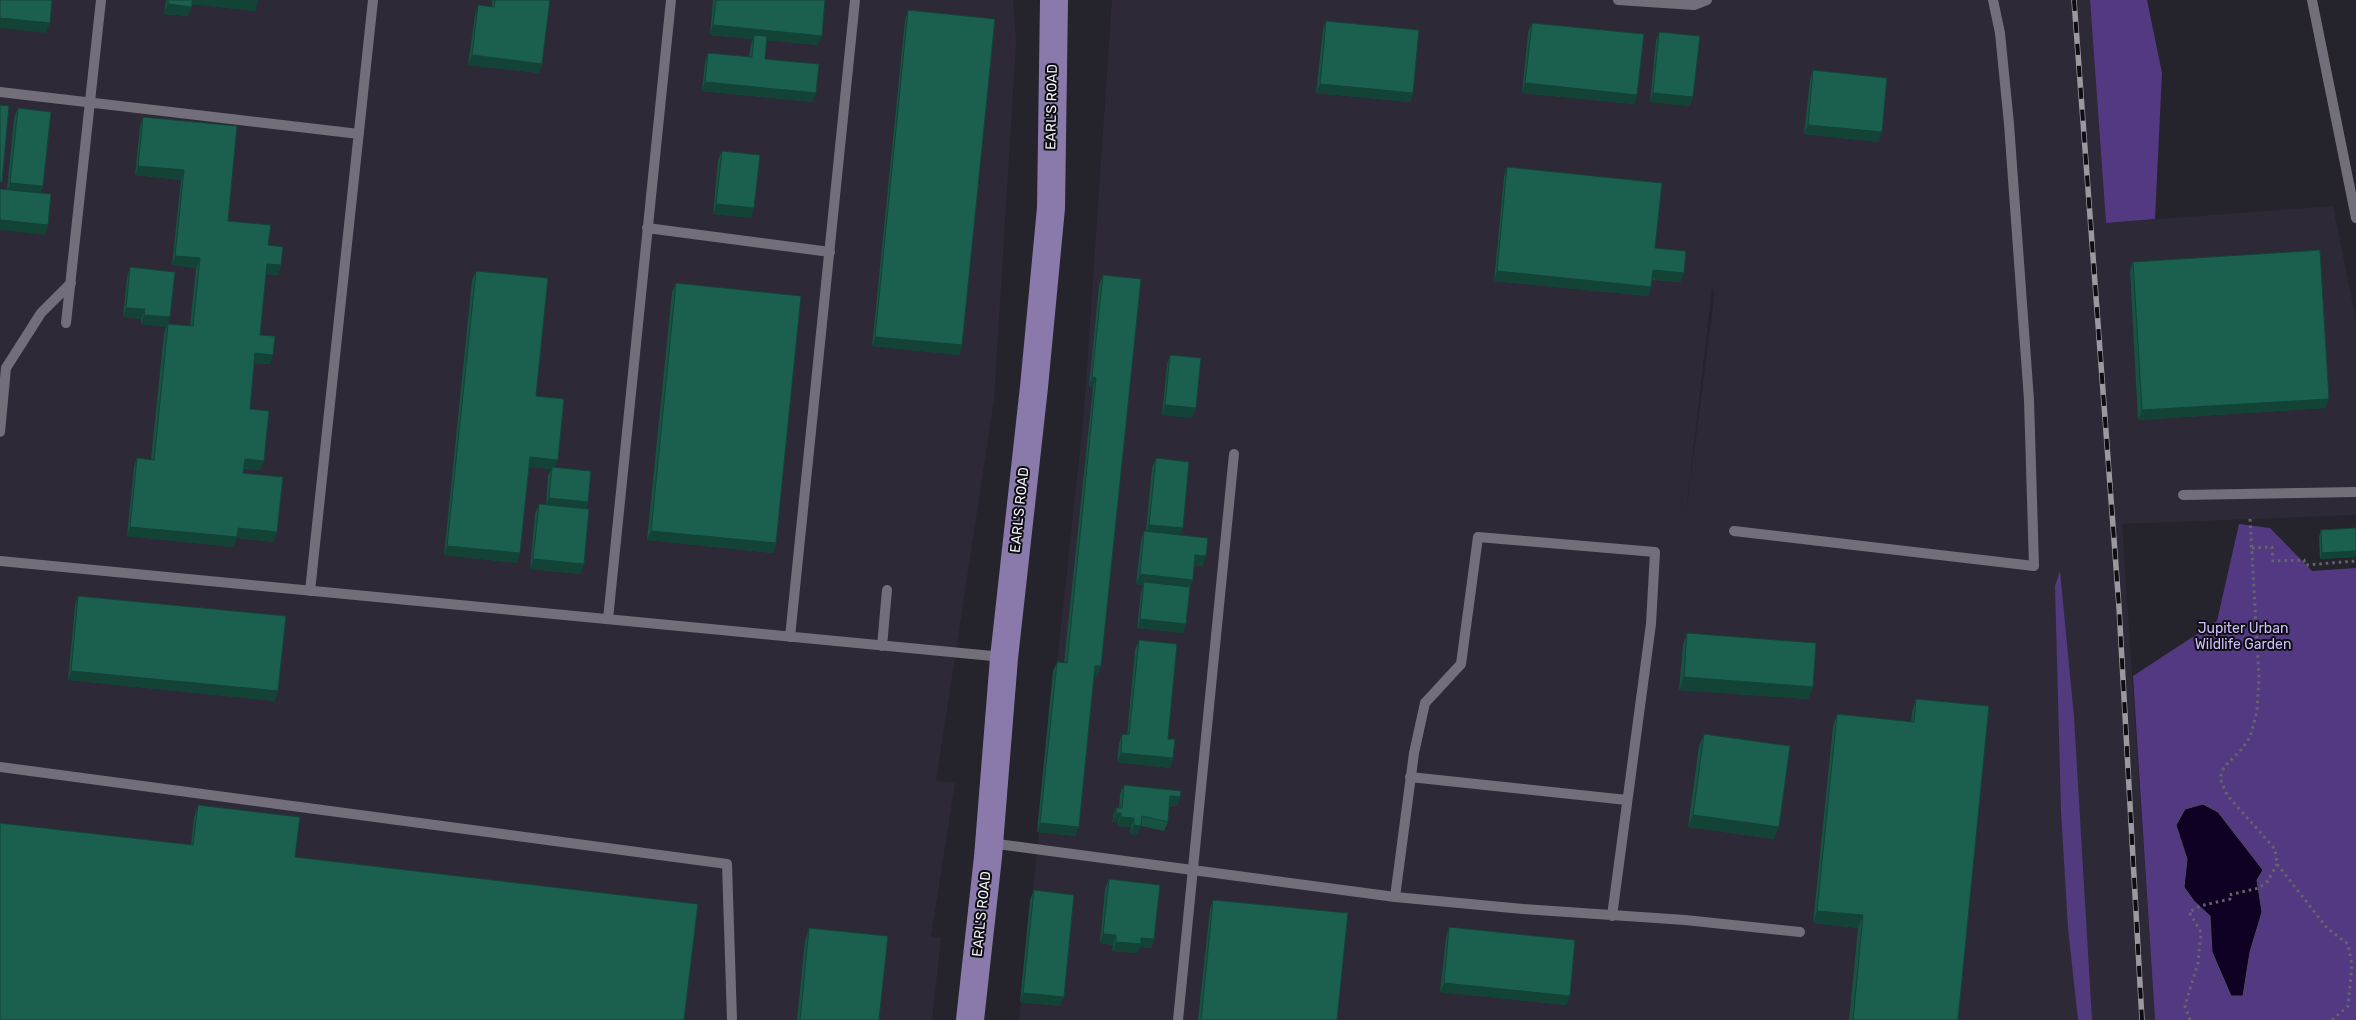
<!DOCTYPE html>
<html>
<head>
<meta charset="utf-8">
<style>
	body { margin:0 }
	canvas { display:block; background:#25232b }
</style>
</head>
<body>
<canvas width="2356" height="1020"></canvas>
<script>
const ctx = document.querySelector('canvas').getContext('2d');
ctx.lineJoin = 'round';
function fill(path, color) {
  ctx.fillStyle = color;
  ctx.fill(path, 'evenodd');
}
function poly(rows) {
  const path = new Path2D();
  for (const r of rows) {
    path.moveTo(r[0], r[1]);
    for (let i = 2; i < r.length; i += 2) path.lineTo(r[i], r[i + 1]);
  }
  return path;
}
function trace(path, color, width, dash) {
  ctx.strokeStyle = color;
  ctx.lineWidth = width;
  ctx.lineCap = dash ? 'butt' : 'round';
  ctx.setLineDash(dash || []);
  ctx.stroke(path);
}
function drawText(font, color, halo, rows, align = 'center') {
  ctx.font = font + ' Rubik,sans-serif';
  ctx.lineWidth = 4;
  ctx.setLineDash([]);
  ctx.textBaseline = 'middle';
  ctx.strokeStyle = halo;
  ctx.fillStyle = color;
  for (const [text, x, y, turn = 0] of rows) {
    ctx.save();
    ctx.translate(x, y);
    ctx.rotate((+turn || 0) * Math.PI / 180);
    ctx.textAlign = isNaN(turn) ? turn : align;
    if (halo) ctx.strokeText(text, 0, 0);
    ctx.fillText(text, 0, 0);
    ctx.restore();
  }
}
fill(poly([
	[0,0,1013,0,1016,42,994,400,936,781,955,783,931,936,941,938,932,1020,0,1020],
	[1112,0,2090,0,2106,223,2333,206,2356,320,2356,515,2122,524,2155,1020,1019,1020,1084,412],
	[1713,289,1714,299,1684,529,1712,289]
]), '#2d2937');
fill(poly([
	[2060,571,2074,717,2092,1020,2078,1020,2068,928,2061,811,2055,586]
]), '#513a7d');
fill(poly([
	[2090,0,2147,0,2162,73,2155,219,2106,223],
	[2239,524,2270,528,2312,571,2356,568,2356,1020,2155,1020,2133,676,2217,621],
	[2187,859,2257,880,2262,912,2250,952,2243,996,2212,952,2210,916,2194,901,2184,887]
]), '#533882');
const water = poly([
	[2203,804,2218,812,2263,870,2257,880,2262,912,2250,952,2243,996,2231,996,2212,952,2210,916,2194,901,2184,887,2187,859,2176,825,2185,809,2203,804]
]);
fill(water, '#0f0124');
trace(water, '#534963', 1);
trace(poly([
	[2250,519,2259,678,2257,711,2250,737,2242,749,2224,767,2220,778,2227,795,2275,849,2277,864,2327,928,2348,944,2352,965,2348,1006,2332,1020],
	[2252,548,2272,547,2273,561,2304,560,2305,565,2356,561],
	[2190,1020,2185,1006,2198,963,2201,932,2189,912,2200,906,2230,899,2229,895,2259,888,2268,881,2277,864]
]), '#66646b', 3, [2.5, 4]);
trace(poly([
	[1618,0,1694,5,1707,0],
	[2312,0,2356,218],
	[0,92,359,134],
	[647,228,830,252],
	[66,323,101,0],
	[0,432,6,368,41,313,71,283],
	[2183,495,2356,492],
	[1734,531,2034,566,2029,400,2009,124,2000,33,1993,0],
	[0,561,1003,657],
	[310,591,373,0],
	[608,619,671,0],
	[790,637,855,0],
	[882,646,887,590],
	[0,767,727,864,732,1020],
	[1410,777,1627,800],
	[990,843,1395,897,1523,909,1685,920,1800,932],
	[1395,897,1414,753,1425,703,1461,664,1478,537,1655,552,1651,624,1612,916],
	[1178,1020,1234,454]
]), '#726f7a', 10);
trace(poly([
	[970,1020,988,857,1004,658,1034,387,1051,208,1054,0]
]), '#897aab', 28);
const rail = poly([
	[2074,0,2119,607,2142,1020]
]);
trace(rail, '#9b99a0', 5.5);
trace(rail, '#0e0d11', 4, [11]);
fill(poly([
	[166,0,258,0,255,11,192,4,188,16,164,14],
	[492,0,550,0,542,64,539,73,468,65,475,15,478,5,492,7],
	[713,0,825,0,818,45,767,40,765,59,813,102,702,91,705,62,708,53,749,57,751,44,753,39,710,35],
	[908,10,962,345,959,355,872,346,905,20],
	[1326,21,1413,93,1410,102,1316,93,1323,30],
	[1532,23,1637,95,1634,104,1522,93,1528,32],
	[1659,32,1690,106,1650,102,1656,41],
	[1813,70,1879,142,1804,134,1810,80],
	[18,108,43,186,40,193,45,235,7,190,14,118],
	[143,117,228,221,268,245,281,265,278,275,266,274,260,335,270,364,254,363,250,409,261,470,244,469,243,473,274,542,237,538,233,547,127,536,134,467,137,458,151,459,164,333,166,327,141,324,141,319,123,317,127,277,130,267,168,324,190,326,196,268,172,265,181,180,135,175,140,126],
	[722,151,754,208,751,218,713,214,718,160],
	[1507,167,1655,248,1684,273,1680,282,1652,280,1651,287,1648,296,1494,281,1504,177],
	[2133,262,2325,408,2138,420,2130,271],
	[476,271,536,396,555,467,588,502,585,509,584,564,580,574,530,569,535,514,539,504,546,505,548,476,551,469,529,467,517,563,444,555,472,280],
	[1103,275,1098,676,1094,675,1075,836,1037,832,1053,671,1057,662,1064,663,1093,387,1089,386,1099,285],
	[676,283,776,543,773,553,647,540,672,292],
	[1170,355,1192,418,1162,415,1167,364],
	[1156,458,1180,535,1203,566,1194,565,1183,633,1137,628,1141,592,1143,585,1136,584,1141,540,1144,531,1146,531,1152,468],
	[2356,528,2356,557,2320,559,2319,537,2321,530],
	[78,596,275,701,68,680,75,606],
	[1687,633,1813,687,1808,699,1679,690,1683,645],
	[1139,640,1173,758,1170,768,1117,762,1119,744,1122,734,1127,735,1135,650],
	[1916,699,1958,1020,1849,1020,1858,928,1813,923,1833,726,1837,714,1911,722,1912,712],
	[1704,734,1774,839,1688,827,1699,746],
	[1124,785,1180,797,1177,806,1169,806,1168,822,1164,831,1141,826,1137,835,1130,834,1131,827,1117,826,1118,822,1112,822,1113,817,1116,808,1119,808,1120,794],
	[198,805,295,857,191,845,194,818],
	[1109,879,1154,939,1151,948,1140,947,1137,953,1112,951,1113,945,1100,943,1105,889],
	[1034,890,1060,1006,1020,1002,1030,900],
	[1213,900,1337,1020,1198,1020,1210,909],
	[1449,927,1570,996,1566,1005,1440,992,1446,937],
	[809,928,879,1020,797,1020,805,940]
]), '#175243');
fill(poly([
	[191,0,244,0,258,1,255,11,189,4],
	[168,4,192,7,188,16,164,14],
	[0,18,50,23,46,33,0,28],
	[713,25,822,36,818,45,754,39,754,35,753,39,710,35],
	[472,55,542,64,539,73,468,65],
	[705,82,816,93,813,102,702,91],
	[1525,83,1637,95,1634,104,1522,93],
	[1320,84,1413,93,1410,102,1316,93],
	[1653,93,1693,97,1690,106,1650,102],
	[1808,125,1882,132,1879,142,1804,134],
	[138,166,184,170,181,180,135,175],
	[10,183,43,186,40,195,7,192],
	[716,204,754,208,751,218,713,214],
	[0,220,48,225,45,235,0,230],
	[175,256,200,258,196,268,172,265],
	[267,264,281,265,278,275,263,273],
	[1653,270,1684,273,1680,282,1650,279],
	[1497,271,1651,287,1648,296,1494,281],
	[126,308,145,309,141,319,123,317],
	[144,315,170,317,167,327,141,324],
	[875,337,962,345,959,355,872,346],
	[255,353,273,355,270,364,252,362],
	[1092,377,1096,378,1093,387,1089,386],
	[2329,399,2325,408,2138,420,2142,410],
	[1165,405,1196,408,1192,418,1162,415],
	[530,457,558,460,554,470,552,467,551,469,526,467],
	[245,459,264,461,261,470,241,468],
	[549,498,588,502,584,511,545,507],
	[1149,525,1183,528,1179,538,1146,534],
	[130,527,238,528,277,532,274,542,237,538,233,547,127,536],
	[651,531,776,543,773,553,647,540],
	[447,546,520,553,517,563,444,555],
	[2356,551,2356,557,2320,559,2322,553],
	[1195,555,1206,556,1203,566,1192,565],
	[533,559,584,564,580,574,530,569],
	[1140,574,1193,580,1189,589,1144,582,1143,585,1136,584],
	[1140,619,1186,624,1183,633,1137,628],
	[1095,666,1101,666,1098,676,1092,675],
	[71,671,278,691,275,701,68,680],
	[1684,677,1813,687,1808,699,1679,690],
	[1121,753,1173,758,1170,768,1117,762],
	[1170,796,1180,797,1177,806,1167,805],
	[1116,813,1121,813,1118,822,1112,822],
	[1693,815,1779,827,1774,839,1688,827],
	[1121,817,1134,818,1131,827,1117,826],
	[1040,823,1079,827,1075,836,1037,832],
	[1134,825,1141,826,1137,835,1130,834],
	[1817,911,1863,915,1858,928,1813,923],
	[1103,934,1116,935,1113,945,1100,943],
	[1141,938,1154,939,1151,948,1140,947,1137,953,1112,951,1116,942],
	[1444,983,1570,996,1566,1005,1440,992],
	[1023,993,1064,997,1060,1006,1020,1002]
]), '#134237');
const building = poly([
	[0,0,52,0,50,23,0,18,0,0],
	[168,0,192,0,192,7,168,4,168,0],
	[244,0,258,0,258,1,244,0],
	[495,0,550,0,542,64,472,55,478,5,494,7,495,0],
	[716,0,825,0,822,36,713,25,716,0],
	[908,10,995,19,962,345,875,337,908,10],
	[1326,21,1419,30,1413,93,1320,84,1326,21],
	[1532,23,1644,34,1637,95,1525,83,1532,23],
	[1659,32,1700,36,1693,97,1653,93,1659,32],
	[754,35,767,36,765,59,819,64,816,93,705,82,708,53,752,57,754,35],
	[1813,70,1887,78,1882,132,1808,125,1813,70],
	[0,105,9,106,2,182,0,182,0,105],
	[18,108,51,112,43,186,10,183,18,108],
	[143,117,237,126,228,221,271,225,268,245,283,247,281,265,267,264,260,335,275,336,273,355,255,353,250,409,269,411,264,461,245,459,243,473,283,477,277,532,238,528,237,537,130,527,137,458,154,460,168,324,193,326,200,258,175,256,184,170,138,166,143,117],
	[722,151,760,155,754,208,716,204,722,151],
	[1507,167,1662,183,1655,248,1686,251,1684,273,1653,270,1651,287,1497,271,1507,167],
	[0,189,51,194,48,225,0,220,0,189],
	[2320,250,2329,399,2142,410,2133,262,2320,250],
	[130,267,175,272,170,317,144,315,145,309,126,308,130,267],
	[476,271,548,278,536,396,564,399,558,460,530,457,520,553,447,546,476,271],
	[1103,275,1141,279,1101,666,1095,666,1079,827,1040,823,1057,662,1067,663,1096,378,1092,377,1103,275],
	[676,283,801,296,776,543,651,531,676,283],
	[1170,355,1201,358,1196,408,1165,405,1170,355],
	[1156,458,1189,462,1183,528,1149,525,1156,458],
	[552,467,591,471,588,502,549,498,552,467],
	[539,504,589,509,584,564,533,559,539,504],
	[2356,528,2356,551,2322,553,2321,530,2356,528],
	[1144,531,1208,538,1206,556,1195,555,1193,580,1140,574,1144,531],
	[1144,582,1190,587,1186,624,1140,619,1144,582],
	[78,596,286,616,278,691,71,671,78,596],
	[1687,633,1816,643,1813,687,1684,677,1687,633],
	[1139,640,1177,644,1168,739,1175,739,1173,758,1121,753,1122,734,1129,735,1139,640],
	[1916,699,1989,706,1958,1020,1853,1020,1863,915,1817,911,1837,714,1914,722,1916,699],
	[1704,734,1790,746,1779,827,1693,815,1704,734],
	[1124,785,1181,791,1180,797,1170,796,1168,822,1142,816,1141,826,1134,825,1134,818,1121,817,1121,813,1116,813,1116,808,1122,808,1124,785],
	[198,805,300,817,295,857,698,904,684,1020,0,1020,0,823,193,845,198,805],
	[1109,879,1160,885,1154,939,1141,938,1141,944,1116,942,1116,935,1103,934,1109,879],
	[1034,890,1074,895,1064,997,1023,993,1034,890],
	[1213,900,1348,913,1337,1020,1201,1020,1213,900],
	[1449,927,1575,940,1570,996,1444,983,1449,927],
	[809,928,888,936,879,1020,800,1020,809,928]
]);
fill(building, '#1b5f4e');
trace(building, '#134237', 1);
drawText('14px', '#f2f1f7', '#0e0d11', [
	["EARL'S ROAD",1052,107,-89],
	["EARL'S ROAD",1020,510,-84],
	["EARL'S ROAD",982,914,-84]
]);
drawText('14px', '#cebcfc', '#0e0d11', [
	["Jupiter Urban",2243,629],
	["Wildlife Garden",2243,645]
]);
</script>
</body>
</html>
